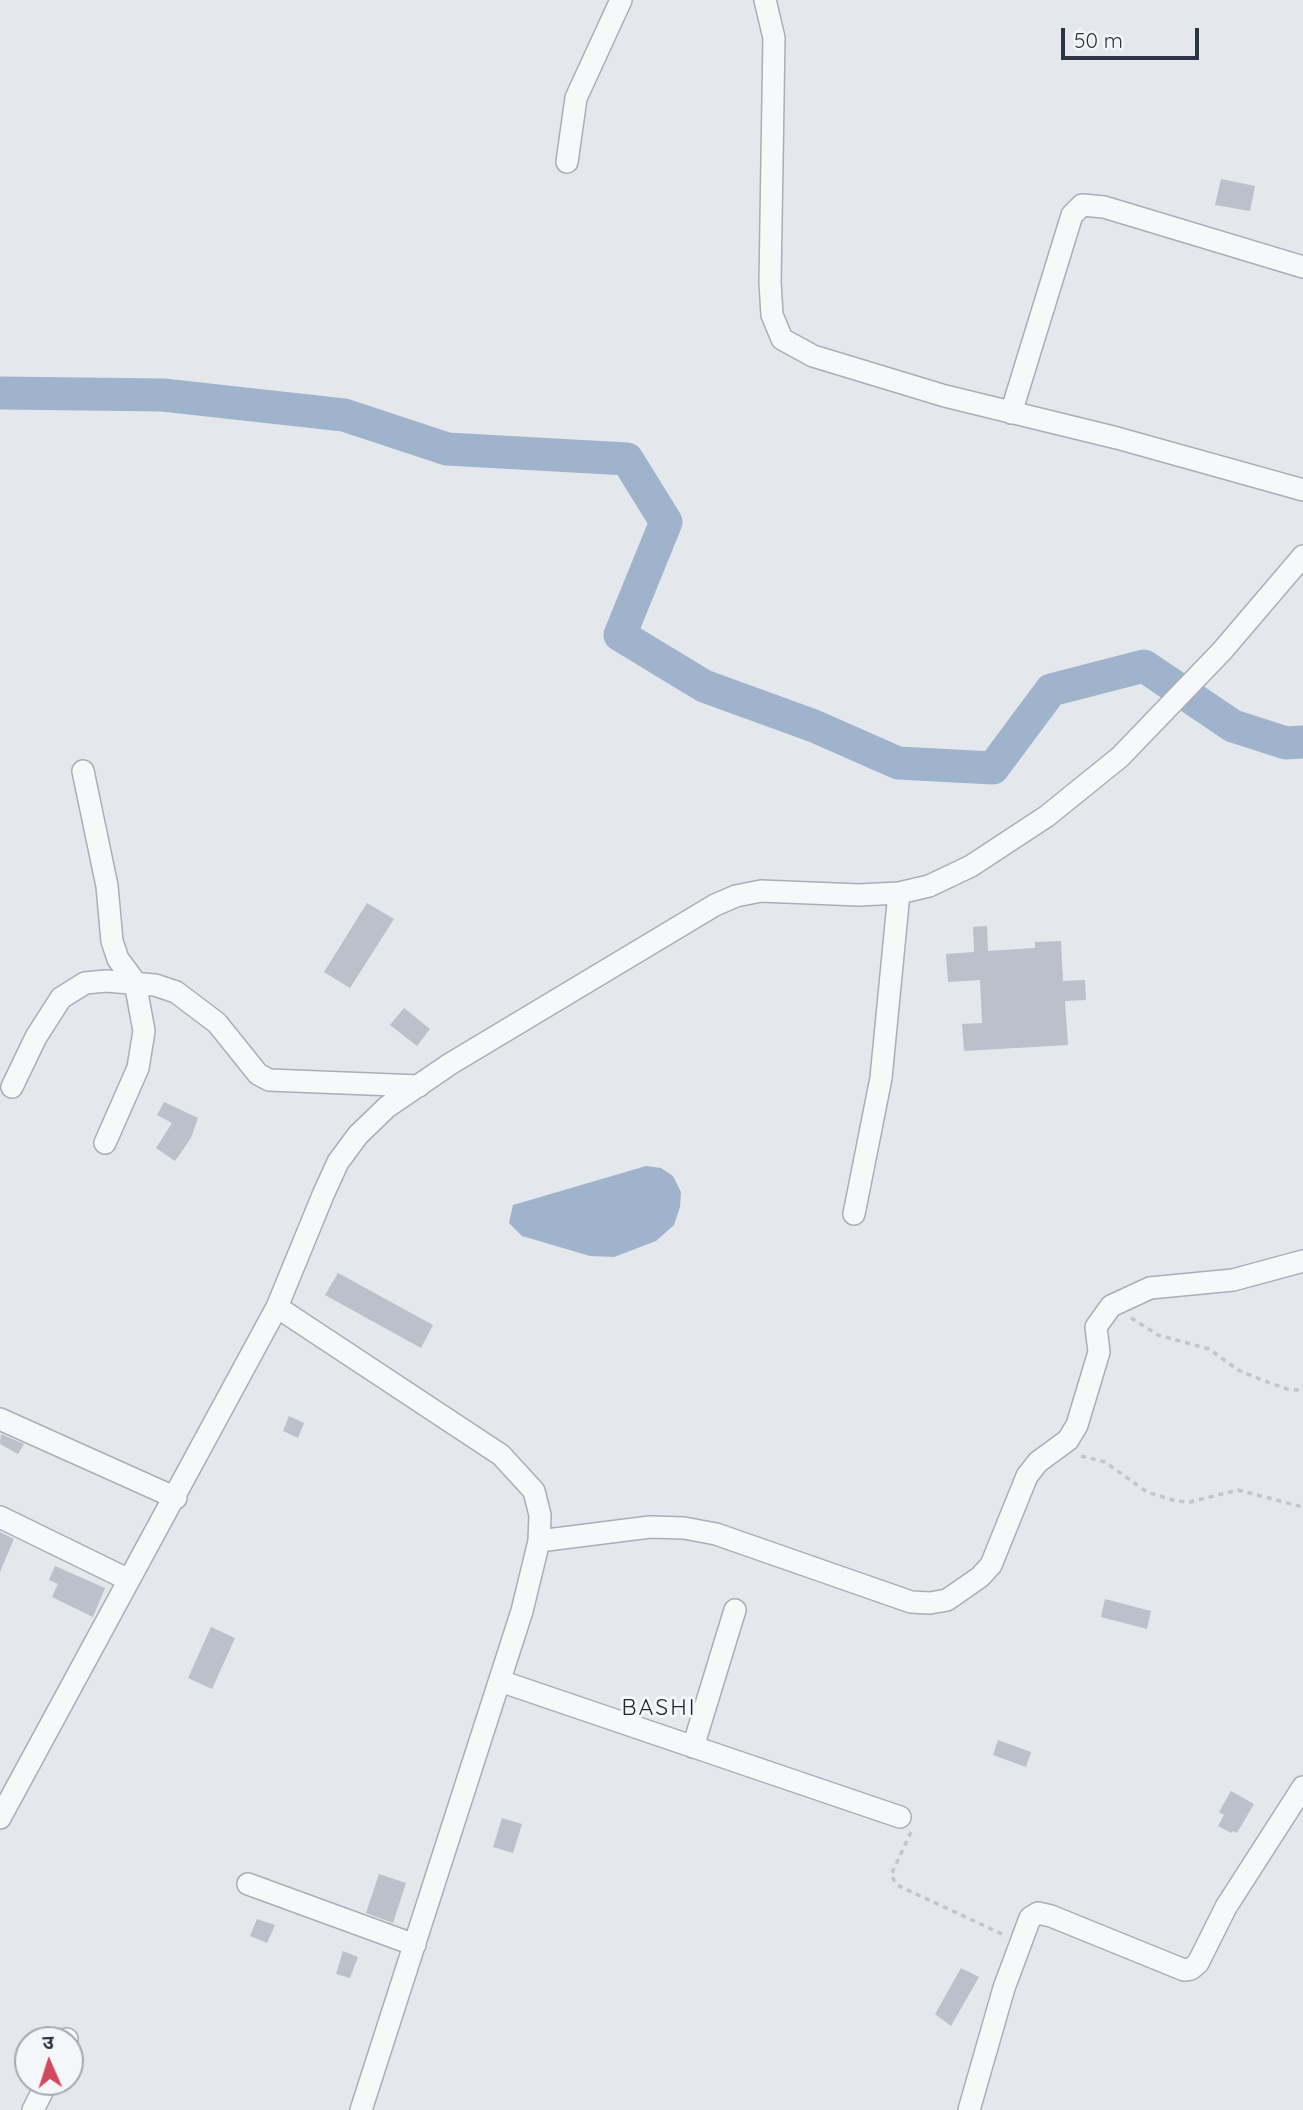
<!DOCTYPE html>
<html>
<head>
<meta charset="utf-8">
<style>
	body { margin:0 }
	#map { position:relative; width:1303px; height:2110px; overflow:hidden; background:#e4e7ec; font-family:Quicksand,"Noto Sans Devanagari",sans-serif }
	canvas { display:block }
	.north { position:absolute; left:14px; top:2026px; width:70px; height:70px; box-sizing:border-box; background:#f4f6f9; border:2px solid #a4a8b1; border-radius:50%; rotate:357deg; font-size:19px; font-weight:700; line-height:28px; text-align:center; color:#2b3445 }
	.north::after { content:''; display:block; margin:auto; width:24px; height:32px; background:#d1495b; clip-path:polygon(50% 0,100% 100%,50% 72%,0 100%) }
	.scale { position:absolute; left:1061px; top:28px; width:138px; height:32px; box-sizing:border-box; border:4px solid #2b3445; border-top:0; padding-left:9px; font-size:21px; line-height:24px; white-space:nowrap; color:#2b3445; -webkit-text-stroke:5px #f4f6f9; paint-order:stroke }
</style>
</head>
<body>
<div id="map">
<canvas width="1303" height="2110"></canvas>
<div class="north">उ</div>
<div class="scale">50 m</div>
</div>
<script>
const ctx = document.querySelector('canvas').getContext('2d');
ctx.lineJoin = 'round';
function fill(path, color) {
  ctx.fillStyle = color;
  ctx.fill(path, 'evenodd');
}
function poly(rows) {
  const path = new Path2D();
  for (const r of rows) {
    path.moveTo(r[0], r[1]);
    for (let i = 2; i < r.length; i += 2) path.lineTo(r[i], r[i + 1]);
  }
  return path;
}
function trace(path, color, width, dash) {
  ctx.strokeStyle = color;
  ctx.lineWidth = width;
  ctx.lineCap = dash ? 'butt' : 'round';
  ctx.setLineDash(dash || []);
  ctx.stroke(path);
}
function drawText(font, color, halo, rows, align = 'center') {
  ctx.font = font + ' Quicksand,sans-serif';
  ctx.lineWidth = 6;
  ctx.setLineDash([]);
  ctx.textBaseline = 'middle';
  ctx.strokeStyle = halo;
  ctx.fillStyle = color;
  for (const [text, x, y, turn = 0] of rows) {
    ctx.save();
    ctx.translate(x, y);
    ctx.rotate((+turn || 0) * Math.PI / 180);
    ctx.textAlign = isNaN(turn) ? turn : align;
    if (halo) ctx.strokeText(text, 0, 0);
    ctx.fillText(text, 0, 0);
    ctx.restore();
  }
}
fill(poly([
	[646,1166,661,1168,673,1176,681,1192,680,1207,674,1225,656,1241,614,1257,590,1256,522,1236,509,1223,513,1205]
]), '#9fb4cc');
trace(poly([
	[0,393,163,395,344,415,447,449,627,459,666,522,620,635,704,686,814,726,898,763,993,768,1051,690,1144,666,1233,726,1286,743,1303,742]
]), '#9fb4cc', 33);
fill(poly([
	[1221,179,1255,186,1250,211,1215,205],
	[367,903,394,919,350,988,324,972],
	[987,926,988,951,1035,948,1035,942,1061,941,1063,981,1085,980,1086,1000,1065,1001,1068,1045,964,1051,962,1024,982,1023,980,980,948,982,946,954,974,952,973,927],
	[404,1008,430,1029,417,1046,390,1025],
	[164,1102,198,1118,191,1138,175,1161,156,1148,172,1123,157,1115],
	[338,1273,433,1325,421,1348,325,1295],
	[289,1416,304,1423,298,1438,283,1431],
	[1,1434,24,1444,18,1454,0,1444],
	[0,1532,14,1539,0,1572],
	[55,1566,105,1588,93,1617,52,1597,58,1584,49,1580],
	[1105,1599,1151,1611,1147,1629,1101,1617],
	[211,1627,235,1638,212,1689,188,1678],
	[998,1740,1031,1752,1026,1767,993,1755],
	[1231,1791,1254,1804,1237,1833,1233,1831,1231,1833,1218,1826,1224,1815,1219,1812],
	[502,1818,522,1824,513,1853,493,1847],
	[379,1874,406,1883,393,1923,366,1913],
	[257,1919,275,1925,267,1943,250,1936],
	[343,1951,358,1957,350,1978,336,1974],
	[961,1968,979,1977,951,2026,935,2014]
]), '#bbc0ca');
const minor = poly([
	[765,0,774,38,770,282,772,315,782,339,813,356,945,396,1117,438,1303,490],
	[567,162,576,98,621,0],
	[1011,413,1072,215,1082,205,1104,207,1303,267],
	[83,771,107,886,112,941,118,959,135,982,144,1031,138,1068,105,1143],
	[12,1087,36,1037,61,998,85,983,106,981,155,985,176,992,217,1023,258,1074,269,1080,419,1086],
	[854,1214,881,1078,899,893],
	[277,1307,501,1455,534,1491,540,1515,539,1541,522,1611,361,2110],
	[0,1419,176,1498],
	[0,1517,129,1580],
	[539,1541,650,1527,684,1528,716,1534,911,1602,930,1603,947,1600,980,1577,991,1565,1027,1476,1038,1462,1068,1440,1077,1425,1099,1352,1096,1327,1111,1306,1150,1288,1233,1280,1303,1261],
	[500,1681,900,1817],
	[693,1747,735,1610],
	[0,1818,277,1307,323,1195,338,1162,358,1135,387,1107,450,1064,715,905,736,896,761,891,859,895,899,893,929,886,971,866,1047,816,1120,757,1222,651,1303,556],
	[248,1884,415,1945],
	[66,2040,67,2039],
	[33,2110,47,2082],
	[969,2110,1004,1988,1030,1918,1038,1913,1051,1916,1184,1970,1191,1969,1198,1963,1226,1907,1303,1787]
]);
trace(minor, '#a9aeb7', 24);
trace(poly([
	[1131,1318,1158,1335,1209,1349,1238,1370,1262,1380,1287,1389,1297,1390,1303,1386],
	[1081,1456,1105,1462,1147,1492,1176,1501,1190,1502,1238,1490,1303,1507],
	[911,1832,891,1875,897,1885,1004,1935]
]), '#c2c5cb', 3.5, [5, 5]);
trace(minor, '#f7f8fa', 21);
ctx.letterSpacing = '2px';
drawText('23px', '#1d2536', '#f4f6f9', [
	["BASHI",659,1708]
]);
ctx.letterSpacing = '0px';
</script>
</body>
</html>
